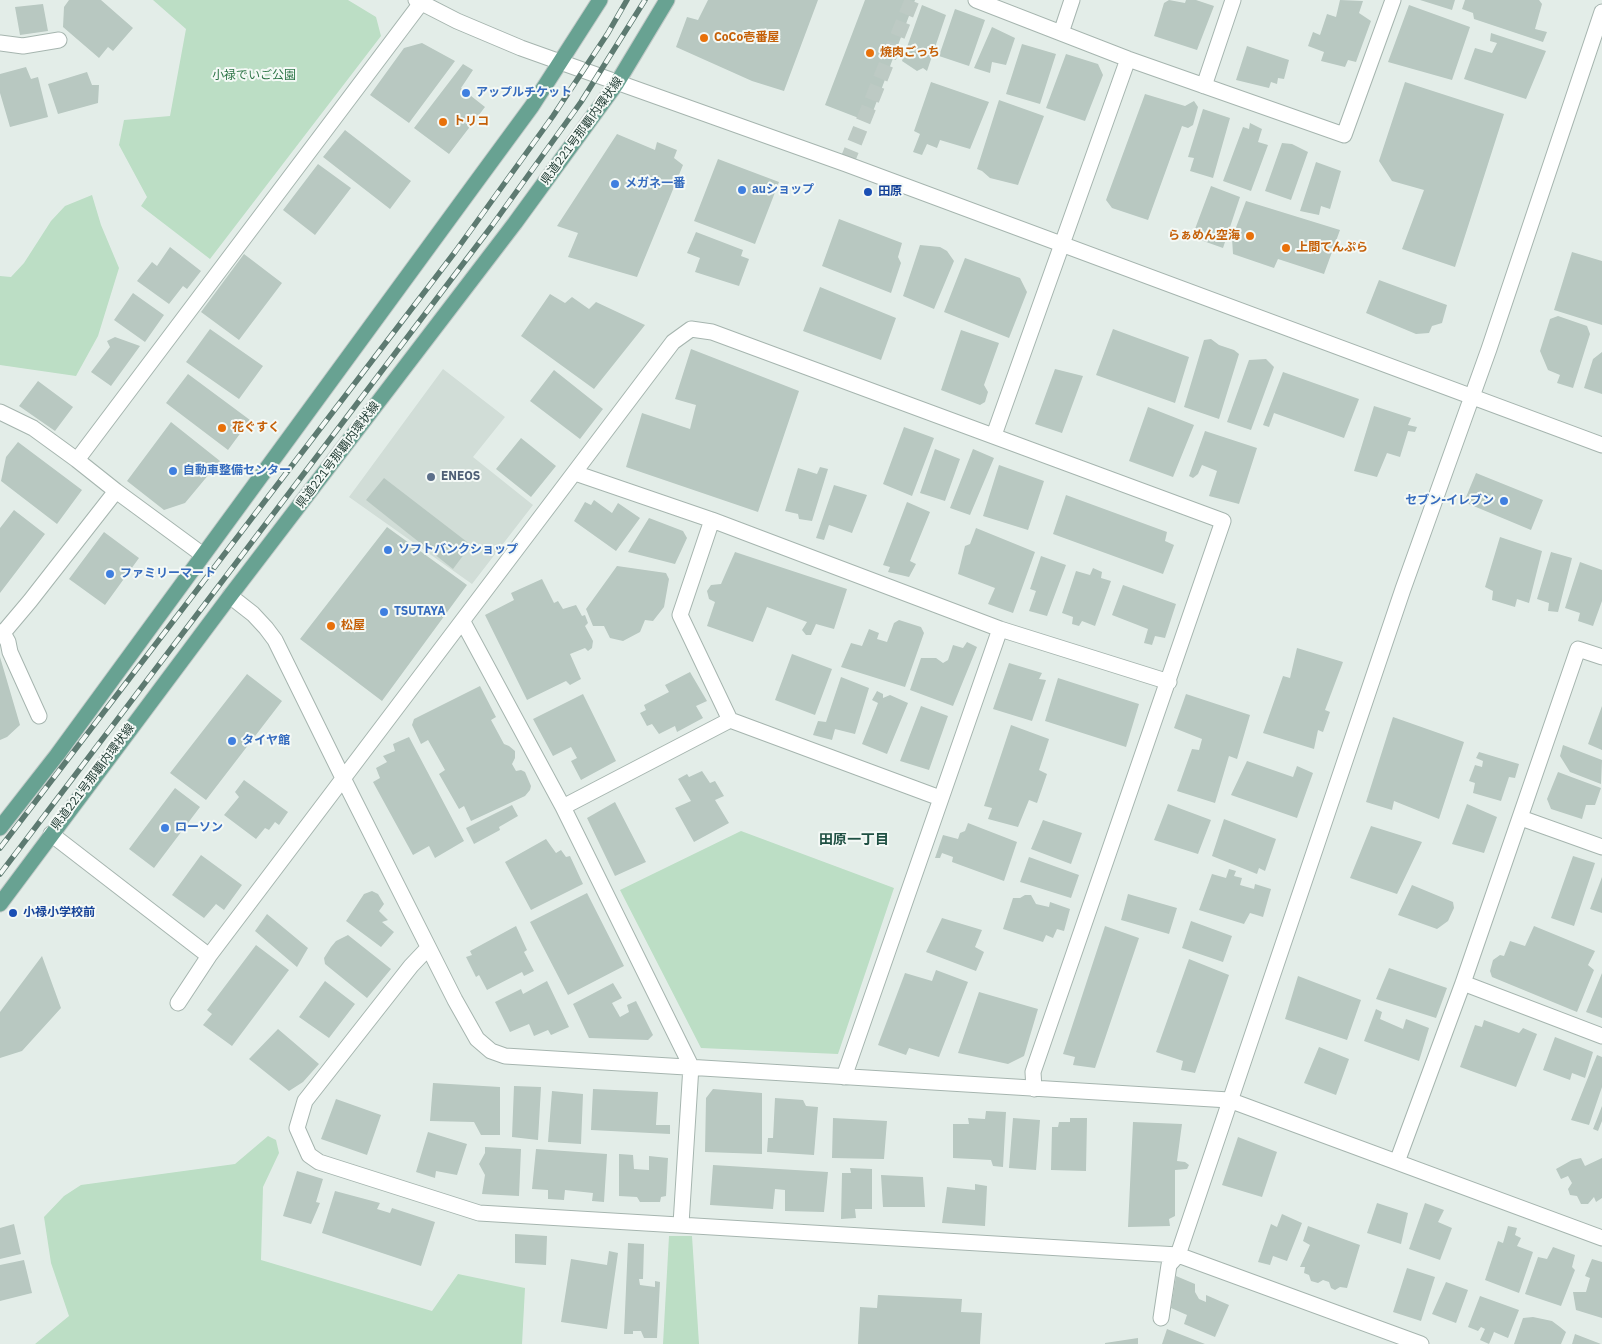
<!DOCTYPE html>
<html>
<head>
<meta charset="utf-8">
<style>
	body { margin:0 }
	canvas { display:block; background:#e3ede8 }
</style>
</head>
<body>
<canvas width="1602" height="1344"></canvas>
<script>
const ctx = document.querySelector('canvas').getContext('2d');
ctx.lineJoin = 'round';
function fill(path, color) {
  ctx.fillStyle = color;
  ctx.fill(path, 'evenodd');
}
function poly(rows) {
  const path = new Path2D();
  for (const r of rows) {
    path.moveTo(r[0], r[1]);
    for (let i = 2; i < r.length; i += 2) path.lineTo(r[i], r[i + 1]);
  }
  return path;
}
function trace(path, color, width, dash) {
  ctx.strokeStyle = color;
  ctx.lineWidth = width;
  ctx.lineCap = dash ? 'butt' : 'round';
  ctx.setLineDash(dash || []);
  ctx.stroke(path);
}
function drawText(font, color, halo, rows, align = 'center') {
  ctx.font = font + ' "IBM Plex Sans","Noto Sans JP",sans-serif';
  ctx.lineWidth = 4;
  ctx.setLineDash([]);
  ctx.textBaseline = 'middle';
  ctx.strokeStyle = halo;
  ctx.fillStyle = color;
  for (const [text, x, y, turn = 0] of rows) {
    ctx.save();
    ctx.translate(x, y);
    ctx.rotate((+turn || 0) * Math.PI / 180);
    ctx.textAlign = isNaN(turn) ? turn : align;
    if (halo) ctx.strokeText(text, 0, 0);
    ctx.fillText(text, 0, 0);
    ctx.restore();
  }
}
fill(poly([
	[443,369,505,417,473,457,533,505,472,584,349,497]
]), '#d1ddd7');
fill(poly([
	[153,0,348,0,376,17,381,36,210,259,141,206,147,197,119,145,124,120,170,116,186,29],
	[92,195,101,225,119,268,98,336,76,376,0,365,0,276,11,277,24,263,51,221,65,206],
	[741,831,894,888,838,1054,701,1048,620,890],
	[268,1136,276,1140,279,1153,263,1187,261,1260,432,1311,458,1274,525,1288,522,1344,35,1344,69,1316,51,1263,44,1217,64,1196,81,1185,235,1164],
	[669,1236,692,1236,699,1344,663,1344]
]), '#bcdec5');
fill(poly([
	[69,0,101,0,133,28,113,51,108,47,99,58,63,27,64,7],
	[708,0,818,0,784,91,752,81,676,47,687,17,698,20],
	[865,0,915,0,869,122,825,105],
	[1169,0,1185,3,1186,0,1196,0,1214,6,1197,50,1154,36,1164,3],
	[1340,0,1363,1,1359,13,1371,21,1356,62,1348,60,1345,67,1321,61,1324,52,1308,46,1313,32,1320,35,1327,14,1336,17],
	[1420,0,1455,0,1452,10],
	[1465,0,1539,0,1542,4,1535,29,1547,32,1543,42,1474,19,1473,13,1462,9],
	[43,4,48,31,20,35,15,7],
	[922,5,946,15,927,71,923,68,917,71,902,61],
	[1409,5,1470,27,1452,80,1388,62],
	[955,9,985,20,969,66,939,56],
	[992,27,1015,38,1006,65,992,62,990,73,974,68],
	[1491,33,1546,51,1526,99,1464,79,1475,48,1492,53,1497,43,1490,41],
	[422,43,455,61,409,123,370,95,404,48],
	[1022,44,1056,54,1040,104,1006,94],
	[1247,46,1289,60,1284,79,1278,78,1277,84,1271,82,1269,88,1236,80],
	[1066,54,1098,64,1103,75,1085,121,1046,108],
	[463,64,473,70,461,88,485,107,449,154,414,128],
	[26,67,31,79,38,77,48,117,10,127,0,93,0,74],
	[87,72,92,85,99,85,98,103,58,114,48,84],
	[931,82,989,102,970,149,940,140,937,148,927,144,922,155,913,152,920,134,914,131],
	[1405,82,1504,114,1455,267,1402,249,1424,190,1392,181,1379,161],
	[1145,94,1185,106,1194,101,1198,107,1193,125,1188,128,1182,126,1148,220,1112,208,1106,200],
	[999,100,1044,116,1018,185,990,178,982,171,977,169],
	[1203,109,1230,118,1213,178,1190,171,1194,158,1188,157],
	[1250,123,1262,129,1258,142,1268,145,1251,191,1223,181,1243,127,1249,129],
	[345,130,411,181,390,209,323,157],
	[617,134,655,150,657,142,677,150,674,158,683,165,637,277,568,257,578,233,557,226],
	[1282,143,1292,144,1308,152,1291,200,1265,191],
	[718,159,779,182,755,244,694,221],
	[1316,162,1341,171,1330,209,1321,206,1319,215,1300,211],
	[318,164,351,188,315,235,283,210],
	[1211,186,1240,197,1223,248,1192,237],
	[1246,201,1340,230,1324,274,1278,259,1274,268,1233,254,1232,238],
	[839,219,902,243,898,257,901,263,891,293,822,266],
	[696,232,743,250,741,256,749,259,739,286,695,272,700,258,687,253],
	[920,245,940,247,947,251,954,261,934,309,903,296],
	[170,247,201,271,187,289,183,286,169,304,137,281,152,262,157,266],
	[1572,252,1602,261,1602,325,1554,310],
	[244,254,282,283,239,340,201,312],
	[965,258,1020,278,1027,292,1009,338,944,312],
	[1379,280,1447,305,1442,323,1432,326,1429,333,1416,334,1366,313],
	[820,287,896,318,881,360,803,331],
	[133,293,164,315,145,342,114,320],
	[550,294,565,303,572,297,589,309,596,302,645,325,594,389,521,336],
	[1558,316,1587,326,1590,334,1573,388,1557,383,1560,375,1548,370,1540,351,1550,319],
	[210,329,263,366,239,399,186,362],
	[1113,329,1189,357,1175,403,1096,375],
	[961,330,999,343,984,385,988,392,985,402,980,405,941,390],
	[115,337,140,346,111,386,91,372,110,347,107,341],
	[1211,339,1219,345,1234,350,1239,354,1219,419,1184,407,1204,340],
	[691,349,799,391,758,512,626,467,642,413,690,429,696,405,675,399],
	[1602,352,1602,394,1584,388,1593,359],
	[1266,359,1274,367,1251,430,1227,422,1249,360],
	[1055,369,1083,376,1062,433,1035,424],
	[554,370,603,409,580,439,530,401],
	[1283,372,1359,399,1344,438,1274,413,1269,427,1263,425],
	[188,374,250,420,228,450,166,403],
	[38,381,73,407,55,431,19,406],
	[1374,406,1411,418,1408,425,1417,427,1415,432,1408,431,1400,457,1387,453,1377,477,1354,471],
	[1148,407,1194,425,1173,477,1129,461],
	[171,422,220,461,185,503,164,510,127,481],
	[904,427,934,438,912,496,883,484],
	[1205,431,1257,448,1239,504,1209,496,1217,471,1202,465,1198,474,1193,478,1189,476],
	[521,438,556,466,531,497,496,469],
	[18,442,82,490,57,524,1,481,6,457],
	[935,449,960,459,945,501,920,493],
	[973,449,994,458,970,515,950,508],
	[999,465,1044,481,1028,530,983,516],
	[820,467,828,469,812,521,799,519,798,514,785,511,798,468,817,474],
	[1476,473,1543,500,1531,530,1464,502],
	[384,478,471,545,453,569,366,500],
	[834,485,867,495,852,533,829,525,824,540,816,538],
	[1066,495,1167,532,1165,541,1174,545,1163,574,1053,534],
	[594,500,612,513,618,503,640,518,616,551,574,521,585,502,591,505],
	[907,502,930,512,910,561,916,564,909,577,888,572,890,567,883,565],
	[14,510,45,534,0,593,0,528],
	[649,518,683,531,687,538,675,564,628,552],
	[387,527,467,585,382,701,300,639],
	[976,528,1035,552,1013,613,988,604,995,588,958,574,965,546,970,544],
	[104,532,139,558,105,605,69,579],
	[1500,537,1542,551,1529,603,1517,599,1515,607,1492,600,1493,591,1485,587],
	[735,552,847,589,834,629,816,624,811,635,806,635,802,630,807,622,767,607,753,642,707,626,715,602,709,599,707,591,711,585,721,584],
	[1551,552,1572,558,1558,612,1548,611,1549,603,1537,599],
	[1041,556,1066,565,1047,616,1029,611,1036,591,1030,589],
	[1580,562,1602,570,1602,601,1593,626,1578,621,1580,613,1565,608],
	[617,566,666,573,669,579,664,607,653,621,645,620,640,632,623,641,610,638,604,626,593,626,586,609],
	[1093,568,1102,572,1101,578,1111,581,1095,626,1082,621,1079,626,1072,624,1073,617,1062,613,1076,571,1090,575],
	[542,579,554,603,558,601,563,609,576,605,582,616,585,615,588,623,585,626,593,641,592,648,588,651,585,648,570,654,581,679,570,685,566,681,527,700,485,615,514,600,511,593],
	[1123,585,1176,604,1165,638,1155,636,1152,645,1144,643,1148,629,1112,615],
	[899,620,921,627,924,633,905,687,841,667,851,643,862,646,869,629,879,633,877,639,887,642,894,623],
	[967,642,977,647,953,706,910,690,921,658,936,658,943,663,948,660,953,645,963,648],
	[1297,648,1343,662,1325,710,1330,712,1323,732,1318,730,1314,749,1263,733,1283,676,1290,678],
	[792,654,832,669,815,715,775,700],
	[0,657,20,725,7,737,0,740],
	[1009,663,1042,673,1039,679,1046,680,1032,721,993,709],
	[690,672,707,701,696,706,703,718,677,732,675,726,659,734,652,724,647,726,640,713,646,710,644,705,669,692,665,685],
	[247,674,282,701,206,800,170,773],
	[841,677,869,688,855,734,835,729,832,740,813,735,818,721,826,722],
	[1058,678,1139,704,1126,747,1045,721],
	[480,686,496,717,491,720,504,744,509,746,515,751,515,758,512,764,516,771,521,770,525,772,531,786,530,790,525,796,471,821,464,806,459,809,439,774,445,770,428,740,421,744,412,725,414,719],
	[877,691,883,694,883,698,890,695,908,703,887,754,862,744,878,703,872,700],
	[583,694,616,761,581,780,571,761,577,758,571,747,553,756,533,719],
	[1186,694,1250,715,1237,759,1229,756,1215,803,1177,791,1192,749,1199,750,1202,739,1174,728],
	[921,706,948,716,929,770,900,761],
	[1602,706,1602,750,1588,744],
	[1393,717,1464,742,1439,819,1394,801,1392,810,1366,802],
	[1011,725,1049,739,1039,770,1047,774,1037,803,1029,800,1018,827,988,819,992,808,984,806],
	[409,737,464,841,435,858,429,846,413,855,373,782,380,778,376,768,387,762,383,756,395,751,393,744],
	[1563,745,1602,760,1601,784,1570,772,1560,756],
	[1479,752,1519,764,1515,778,1509,777,1501,801,1473,793,1475,783,1469,781,1475,765,1482,767,1483,761,1476,758],
	[1247,761,1293,777,1297,766,1313,773,1297,818,1231,795],
	[702,771,710,783,715,781,724,796,715,800,729,823,694,842,675,808,691,801,678,779,687,774,689,777],
	[1558,772,1601,788,1595,805,1586,805,1582,819,1551,809,1547,799],
	[244,780,288,812,279,825,275,822,269,830,265,828,256,839,224,815,239,797,235,792],
	[175,788,200,807,154,868,129,849],
	[615,802,646,862,615,876,587,818],
	[1168,804,1211,820,1198,854,1154,840],
	[1467,804,1497,817,1484,853,1452,844],
	[512,805,518,816,499,827,500,830,474,844,466,828],
	[1224,819,1276,839,1265,871,1259,868,1257,874,1212,856],
	[1043,820,1082,833,1071,864,1031,849],
	[968,823,1017,842,1004,881,952,862,953,857,942,853,940,858,935,858,943,835,958,839,960,833,965,831],
	[1371,826,1422,842,1397,894,1350,878],
	[546,839,556,853,561,850,566,857,570,856,583,884,531,910,505,862],
	[201,855,242,885,224,910,216,904,204,918,172,895],
	[1573,856,1595,863,1574,926,1551,918],
	[1029,857,1079,875,1071,898,1020,882],
	[1229,869,1236,871,1234,876,1242,878,1240,885,1254,889,1255,884,1271,889,1263,917,1250,913,1244,924,1199,910,1212,874,1226,878],
	[1602,877,1602,913,1590,909],
	[1412,885,1453,902,1454,908,1448,921,1437,929,1398,915],
	[372,891,378,894,384,904,379,911,388,920,382,922,394,932,381,947,346,921,364,894],
	[587,893,624,966,568,995,530,922],
	[1128,894,1177,908,1169,934,1121,920],
	[1025,895,1031,895,1036,904,1049,907,1050,902,1070,909,1064,931,1057,929,1053,938,1046,935,1043,942,1003,929,1013,898,1020,898],
	[267,914,308,948,297,967,255,931],
	[942,918,982,930,975,947,984,952,976,971,926,952],
	[1191,921,1232,936,1223,962,1182,948],
	[516,926,527,950,524,952,534,971,524,976,522,972,487,990,479,975,476,977,466,957,472,955,470,951],
	[1105,926,1139,938,1095,1068,1073,1065,1075,1057,1063,1054],
	[1534,926,1595,951,1588,965,1594,970,1577,1012,1492,977,1490,971,1493,960,1500,955,1504,956,1510,941,1525,946],
	[348,935,391,969,367,998,325,964,324,958,331,947,336,941],
	[256,945,289,970,232,1046,203,1025,212,1014,207,1010],
	[42,956,61,1008,22,1051,0,1058,0,1012],
	[1189,959,1229,975,1195,1073,1181,1070,1183,1061,1156,1052],
	[1389,968,1447,988,1436,1018,1376,999],
	[936,970,968,982,939,1057,909,1048,906,1055,878,1045,905,973,932,981],
	[1602,973,1602,1018,1586,1012],
	[1298,976,1361,1000,1347,1040,1285,1019],
	[325,981,355,1004,329,1038,299,1017],
	[547,981,569,1027,551,1035,548,1030,534,1036,529,1024,510,1032,495,1002,521,989,523,994],
	[613,983,622,998,612,1003,620,1017,629,1012,627,1005,636,1001,653,1035,648,1040,589,1038,573,1004],
	[979,992,1038,1009,1024,1056,1008,1064,958,1053],
	[1376,1009,1382,1012,1380,1019,1403,1029,1406,1019,1429,1028,1419,1061,1364,1041],
	[1484,1020,1519,1033,1523,1028,1537,1034,1516,1087,1460,1067,1475,1025,1482,1027],
	[278,1029,319,1064,303,1082,289,1091,249,1059],
	[1555,1037,1593,1052,1585,1078,1572,1073,1570,1080,1543,1070],
	[1319,1047,1349,1059,1336,1095,1304,1083],
	[1597,1055,1602,1057,1602,1087,1589,1125,1571,1120],
	[433,1083,500,1087,500,1135,481,1135,474,1122,430,1121],
	[514,1086,541,1087,538,1140,512,1137],
	[593,1089,658,1092,656,1125,670,1125,670,1134,591,1130],
	[713,1089,762,1093,762,1154,705,1152,706,1098],
	[552,1091,583,1094,581,1144,548,1142],
	[775,1098,803,1100,806,1106,818,1107,814,1155,767,1152,768,1138,773,1138],
	[336,1099,381,1115,367,1155,321,1139],
	[1602,1106,1602,1121,1598,1131,1593,1129],
	[986,1111,1006,1112,1003,1167,993,1166,991,1160,953,1158,953,1124,969,1124,968,1118,985,1119],
	[833,1118,887,1121,884,1159,832,1158],
	[1013,1118,1040,1120,1036,1170,1009,1168],
	[1070,1118,1087,1118,1086,1171,1051,1170,1052,1127,1058,1127,1059,1122,1070,1122],
	[1133,1122,1182,1124,1177,1161,1185,1162,1189,1165,1187,1169,1175,1170,1175,1216,1169,1219,1170,1226,1128,1227],
	[428,1132,467,1144,457,1175,436,1171,435,1178,416,1172],
	[1238,1137,1277,1152,1262,1197,1222,1185],
	[485,1147,521,1149,519,1196,482,1194,485,1175,479,1164,485,1153],
	[536,1149,607,1154,604,1202,592,1201,593,1193,565,1190,564,1200,548,1199,548,1190,532,1189],
	[619,1154,633,1155,634,1169,649,1170,649,1156,668,1158,666,1196,661,1197,660,1202,640,1202,637,1197,619,1196],
	[1581,1158,1585,1166,1602,1158,1602,1198,1596,1202,1594,1197,1588,1204,1581,1204,1577,1196,1570,1195,1568,1189,1572,1183,1568,1176,1561,1179,1556,1169,1572,1160],
	[713,1165,828,1172,824,1212,785,1211,785,1190,775,1189,773,1209,710,1205],
	[850,1168,872,1169,872,1209,855,1209,856,1218,841,1219,842,1173,851,1173],
	[297,1171,323,1179,316,1202,320,1203,311,1224,283,1216],
	[881,1175,923,1177,925,1207,883,1207],
	[975,1184,987,1186,985,1226,942,1223,947,1187,975,1190],
	[335,1191,380,1203,377,1209,390,1213,392,1208,435,1222,421,1266,322,1233],
	[1377,1203,1408,1213,1401,1244,1367,1233],
	[1425,1203,1444,1210,1438,1222,1452,1228,1440,1260,1409,1249],
	[1282,1214,1302,1223,1287,1261,1273,1256,1270,1265,1258,1262,1271,1224,1277,1227],
	[14,1224,21,1254,0,1259,0,1228],
	[1308,1226,1360,1245,1347,1288,1340,1287,1335,1290,1331,1288,1329,1282,1323,1280,1318,1283,1311,1281,1309,1275,1304,1273,1305,1267,1300,1267,1310,1245,1303,1241],
	[1508,1226,1517,1228,1515,1235,1521,1238,1517,1246,1533,1252,1519,1293,1485,1280,1498,1241,1503,1243],
	[515,1234,547,1236,546,1265,515,1263],
	[628,1243,644,1244,643,1279,639,1279,640,1285,655,1287,655,1281,660,1282,657,1338,644,1338,641,1331,633,1331,633,1334,624,1334],
	[1553,1247,1575,1255,1572,1267,1575,1270,1561,1306,1525,1294,1538,1257,1547,1259],
	[609,1251,618,1253,607,1329,561,1322,571,1259,607,1265],
	[1592,1259,1602,1262,1602,1318,1576,1310,1573,1292,1586,1292,1590,1278,1585,1276],
	[24,1260,32,1293,0,1301,0,1265],
	[1407,1268,1435,1277,1421,1321,1393,1312],
	[1176,1276,1195,1284,1195,1292,1199,1299,1206,1302,1206,1295,1229,1305,1215,1337,1184,1324,1187,1315,1171,1308],
	[1446,1282,1468,1290,1456,1323,1432,1314],
	[878,1295,962,1299,961,1312,982,1313,980,1344,858,1344,860,1307,877,1308],
	[1480,1296,1519,1310,1508,1338,1494,1332,1489,1344,1480,1340,1485,1329,1481,1327,1478,1331,1468,1327],
	[1533,1317,1552,1321,1560,1327,1566,1332,1561,1344,1514,1344,1523,1318],
	[1167,1329,1205,1344,1162,1344],
	[1575,1334,1601,1344,1572,1344],
	[1138,1338,1138,1344,1105,1344,1105,1343]
]), '#b8c8c1');
trace(poly([
	[846,164,912,0]
]), '#bdcac4', 15, [15, 8]);
const minor = poly([
	[416,0,457,21,521,48,846,164,1602,445],
	[976,0,1128,59,1344,135,1393,0],
	[1061,33,1072,0],
	[0,43,23,46,59,40],
	[1204,86,1233,0],
	[0,412,33,428,77,460],
	[994,435,1128,59],
	[575,473,712,520,1000,629,1169,682],
	[712,520,680,615,730,720,940,798],
	[203,555,116,491,77,460,421,3],
	[230,596,253,614,266,628,275,640,343,778,455,1000,477,1039,491,1051,505,1056,1229,1100,1602,1238],
	[463,622,563,807,691,1066,681,1224],
	[0,632,3,633,8,642,10,652,39,716],
	[3,633,30,601,116,491],
	[563,807,730,720],
	[1521,818,1602,847],
	[51,834,209,956,673,342,691,329,712,332,1223,521,1033,1072,1034,1089],
	[428,948,411,966,305,1101,297,1128,309,1155,319,1162,479,1213,1178,1255,1421,1344],
	[1463,983,1602,1036],
	[178,1003,209,956],
	[844,1077,1000,629],
	[1397,1162,1463,983,1578,649,1602,657],
	[1161,1318,1169,1265,1178,1255,1403,589,1489,349,1602,12]
]);
const major = poly([
	[0,828,57,755,474,185,532,106,600,0],
	[0,904,230,596,515,223,617,83,667,0]
]);
trace(minor, '#a6b5af', 17);
trace(major, '#c1c9c7', 17);
trace(minor, '#fff', 15);
trace(major, '#68a292', 15);
const rail = poly([
	[0,848,455,252,553,116,608,33,627,0],
	[0,874,491,227,581,102,645,0]
]);
trace(rail, '#5d7a71', 5.5);
trace(rail, '#f4f9f6', 4, [11]);
for (const [x, y, r, color] of [
	[704,38,5,"#e8710a"],
	[870,53,5,"#e8710a"],
	[466,93,5,"#3f7fe0"],
	[443,122,5,"#e8710a"],
	[615,184,5,"#3f7fe0"],
	[742,190,5,"#3f7fe0"],
	[868,192,5,"#1a4fb4"],
	[1250,236,5,"#e8710a"],
	[1286,248,5,"#e8710a"],
	[222,428,5,"#e8710a"],
	[173,471,5,"#3f7fe0"],
	[431,477,5,"#5c6f8a"],
	[1504,501,5,"#3f7fe0"],
	[388,550,5,"#3f7fe0"],
	[110,574,5,"#3f7fe0"],
	[384,612,5,"#3f7fe0"],
	[331,626,5,"#e8710a"],
	[232,741,5,"#3f7fe0"],
	[165,828,5,"#3f7fe0"],
	[13,913,5,"#1a4fb4"]
]) {
  const dot = new Path2D();
  dot.arc(x, y, r, 0, 2 * Math.PI);
  ctx.fillStyle = color;
  ctx.fill(dot);
  trace(dot, '#f4f9f6', 2);
}
drawText('bold 12px', '#c56008', '#f4f9f6', [
	["CoCo壱番屋",714,38],
	["焼肉ごっち",880,53],
	["トリコ",453,122],
	["らぁめん空海",1240,236,"right"],
	["上間てんぷら",1296,248],
	["花ぐすく",232,428],
	["松屋",341,626]
], 'left');
drawText('12px', '#2d7547', '#f4f9f6', [
	["小禄でいご公園",254,76]
]);
drawText('bold 12px', '#366cbe', '#f4f9f6', [
	["アップルチケット",476,93],
	["メガネ一番",625,184],
	["auショップ",752,190],
	["自動車整備センター",183,471],
	["セブン-イレブン",1494,501,"right"],
	["ソフトバンクショップ",398,550],
	["ファミリーマート",120,574],
	["TSUTAYA",394,612],
	["タイヤ館",242,741],
	["ローソン",175,828]
], 'left');
drawText('12px', '#233e36', '#f4f9f6', [
	["県道221号那覇内環状線",582,131,-54],
	["県道221号那覇内環状線",338,455,-53],
	["県道221号那覇内環状線",93,777,-53]
]);
drawText('bold 12px', '#164399', '#f4f9f6', [
	["田原",878,192],
	["小禄小学校前",23,913]
], 'left');
drawText('bold 12px', '#4e5e75', '#f4f9f6', [
	["ENEOS",441,477]
], 'left');
drawText('bold 14px', '#1f5043', '#f4f9f6', [
	["田原一丁目",854,840]
]);
</script>
</body>
</html>
